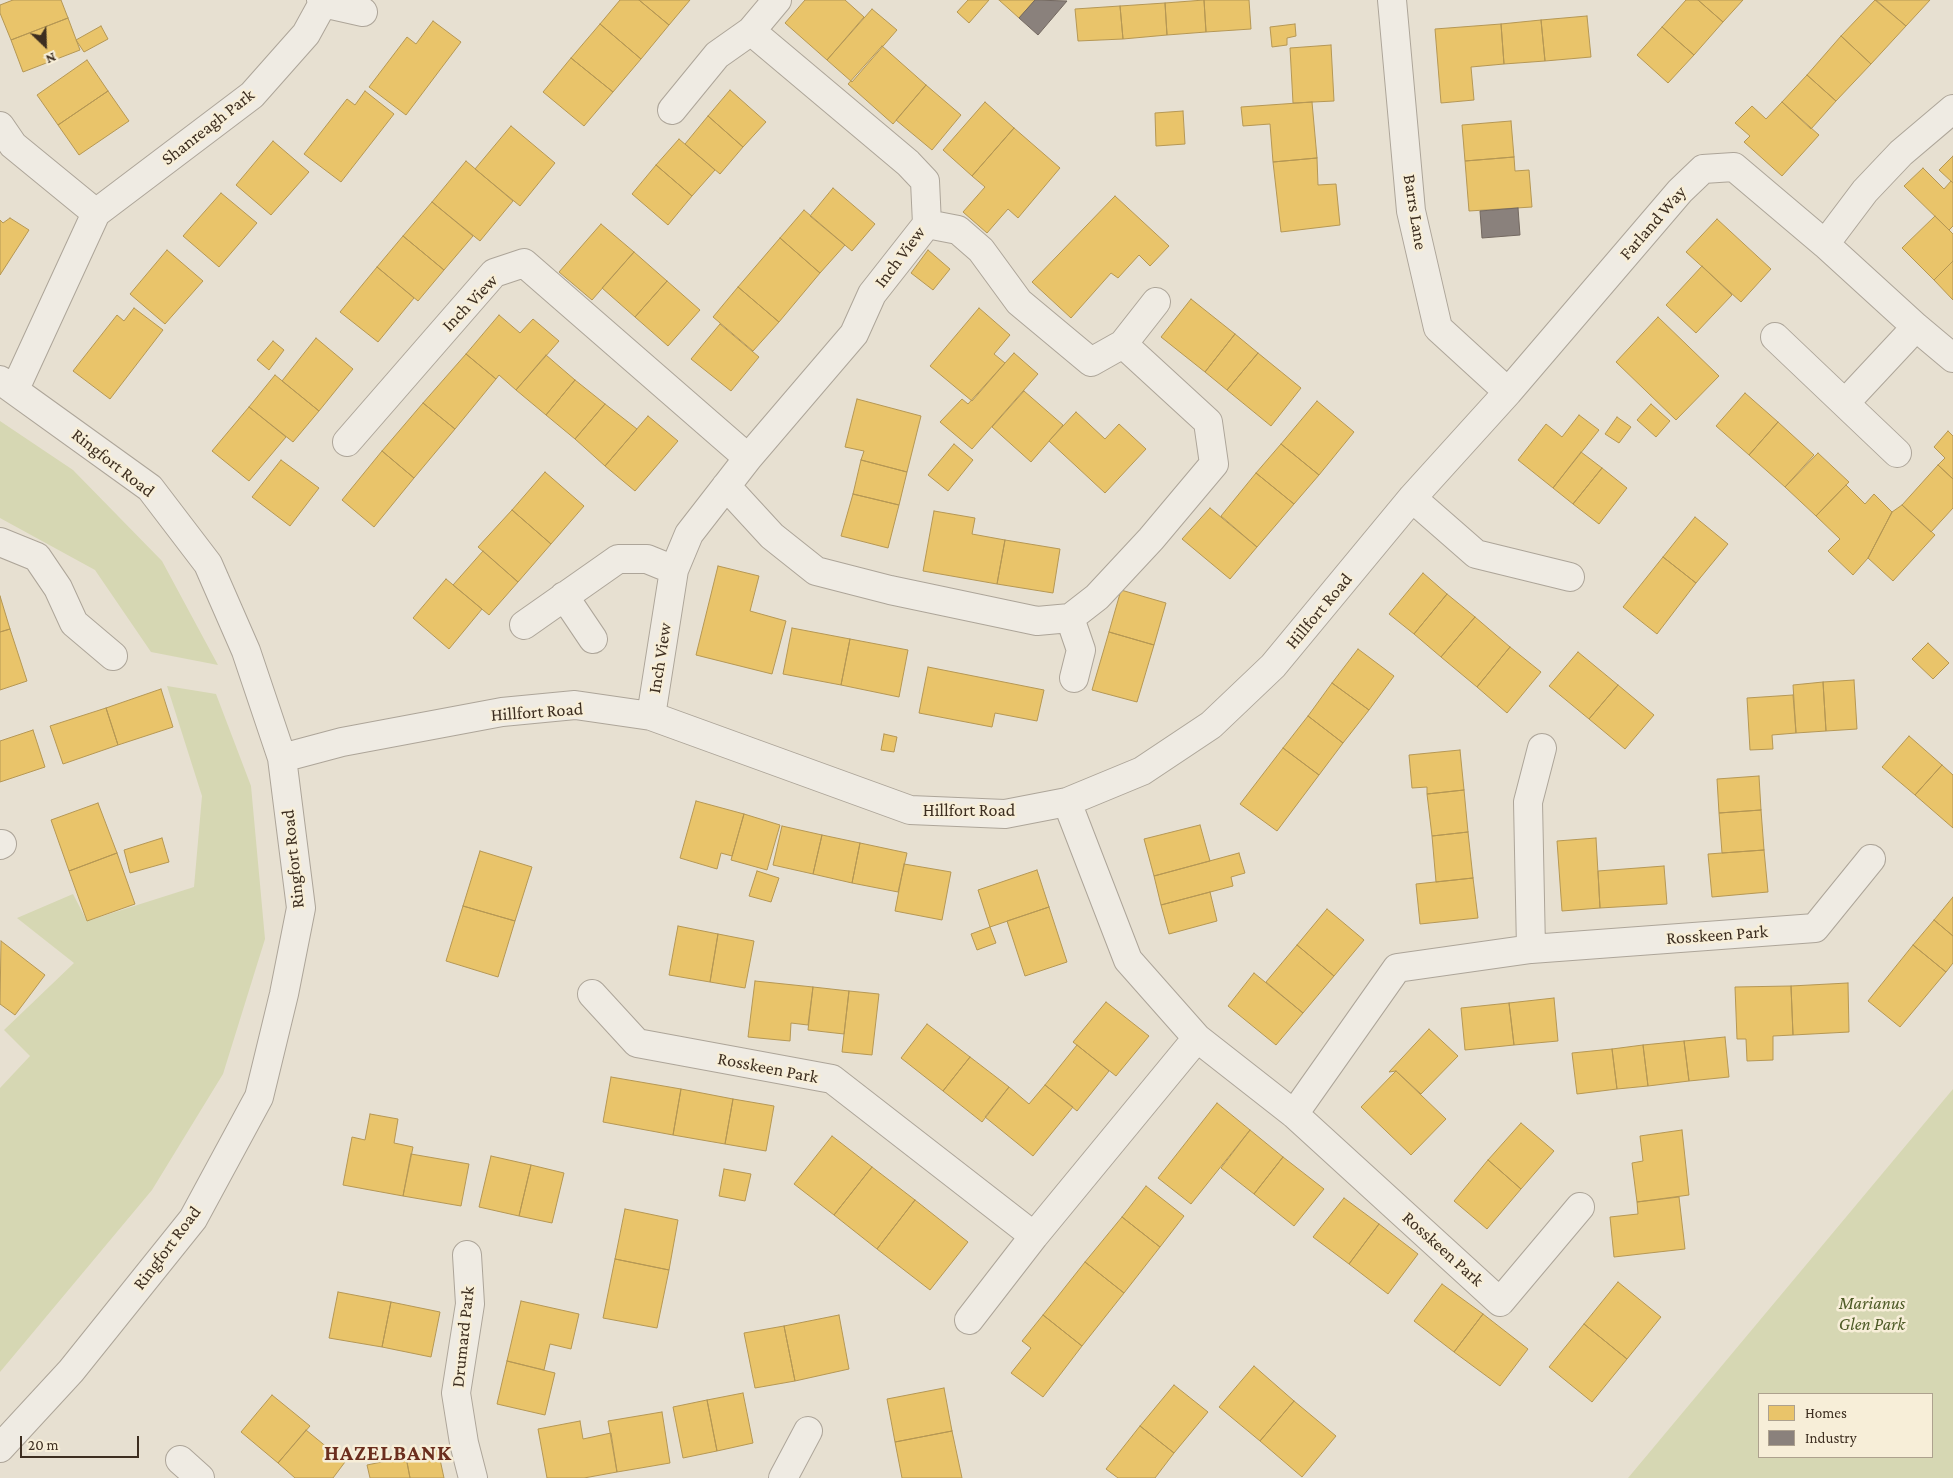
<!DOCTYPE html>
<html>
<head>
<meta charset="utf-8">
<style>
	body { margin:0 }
	#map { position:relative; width:1953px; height:1478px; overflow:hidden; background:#e7e0d1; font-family:"Crimson Pro",serif }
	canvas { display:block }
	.legend { position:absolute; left:1758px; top:1393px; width:175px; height:65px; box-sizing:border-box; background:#f7eed8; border:1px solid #ada18e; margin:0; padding:6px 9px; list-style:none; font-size:15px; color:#3d2e20 }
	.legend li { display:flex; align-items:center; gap:10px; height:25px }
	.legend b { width:25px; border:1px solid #ada18e }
	.north { position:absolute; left:20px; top:20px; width:50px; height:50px; -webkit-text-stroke:4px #f7eed8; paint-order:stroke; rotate:156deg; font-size:14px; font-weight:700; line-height:20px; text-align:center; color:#3d2e20 }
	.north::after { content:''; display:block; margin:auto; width:18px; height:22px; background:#3d2e20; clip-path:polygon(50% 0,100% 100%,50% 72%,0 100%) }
	.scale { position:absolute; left:20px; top:1436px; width:119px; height:22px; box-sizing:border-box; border:2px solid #3d2e20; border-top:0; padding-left:6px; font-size:15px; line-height:18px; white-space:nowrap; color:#3d2e20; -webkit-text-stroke:4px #f7eed8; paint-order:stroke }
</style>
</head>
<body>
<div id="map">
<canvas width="1953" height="1478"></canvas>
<ul class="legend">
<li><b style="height:14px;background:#e9c46a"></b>Homes</li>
<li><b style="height:14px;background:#8a817c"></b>Industry</li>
</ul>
<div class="north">N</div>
<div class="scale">20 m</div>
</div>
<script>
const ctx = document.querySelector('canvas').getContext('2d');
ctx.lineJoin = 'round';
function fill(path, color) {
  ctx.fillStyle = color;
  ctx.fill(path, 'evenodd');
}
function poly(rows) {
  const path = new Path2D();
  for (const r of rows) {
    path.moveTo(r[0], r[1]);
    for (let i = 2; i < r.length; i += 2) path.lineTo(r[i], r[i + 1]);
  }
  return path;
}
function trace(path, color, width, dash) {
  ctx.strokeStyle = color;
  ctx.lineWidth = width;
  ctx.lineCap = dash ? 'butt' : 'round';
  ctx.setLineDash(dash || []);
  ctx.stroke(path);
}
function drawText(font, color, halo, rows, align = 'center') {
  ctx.font = font + ' "Crimson Pro",serif';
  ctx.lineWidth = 5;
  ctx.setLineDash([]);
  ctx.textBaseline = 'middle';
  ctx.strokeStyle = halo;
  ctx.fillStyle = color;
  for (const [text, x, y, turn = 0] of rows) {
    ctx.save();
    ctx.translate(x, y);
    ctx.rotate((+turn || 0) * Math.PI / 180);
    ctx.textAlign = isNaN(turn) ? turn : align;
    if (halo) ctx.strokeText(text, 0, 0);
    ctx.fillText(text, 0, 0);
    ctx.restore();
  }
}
fill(poly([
	[0,421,73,470,162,561,218,665,151,652,95,570,0,518],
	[167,686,216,694,251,786,265,939,223,1074,152,1190,0,1372,0,1088,30,1056,4,1030,74,963,17,918,73,894,87,921,194,887,202,796],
	[1953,1089,1953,1478,1628,1478],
	[1759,1394,1932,1394,1932,1457,1759,1457]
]), '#d6d7b3');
const homes = poly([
	[13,0,61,0,68,18,11,40,0,13,0,5,13,0],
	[620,0,639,0,669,25,641,59,600,24,620,0],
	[639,0,690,0,669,25,639,0],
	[805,0,845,0,864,17,827,60,785,23,805,0],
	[968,0,989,0,969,23,957,12,968,0],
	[999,0,1035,0,1019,18,999,0],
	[1204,0,1249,0,1251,29,1206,32,1204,0],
	[1204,0,1206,32,1167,35,1165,3,1204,0],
	[1686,0,1698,0,1723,22,1694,55,1662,27,1686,0],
	[1698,0,1743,0,1723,22,1698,0],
	[1875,0,1906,26,1871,64,1841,36,1875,0],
	[1876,0,1930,0,1906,26,1876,0],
	[1165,3,1167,35,1123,39,1120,6,1165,3],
	[1120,6,1123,39,1078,41,1075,9,1120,6],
	[872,9,897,30,852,82,827,60,872,9],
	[1587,16,1591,57,1545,61,1541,20,1587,16],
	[68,18,80,50,23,72,11,40,68,18],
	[1541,20,1545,61,1504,64,1501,24,1541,20],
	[433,21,461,42,406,115,369,87,407,37,416,44,433,21],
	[600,24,641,59,613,92,571,58,600,24],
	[1295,24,1296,36,1287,38,1287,45,1272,47,1270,27,1295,24],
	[1501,24,1504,64,1471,67,1474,100,1441,103,1435,29,1501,24],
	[101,26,108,39,84,52,76,40,101,26],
	[1662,27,1694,55,1668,83,1637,55,1662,27],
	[1841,36,1871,64,1836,101,1807,75,1841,36],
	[1331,45,1334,101,1293,103,1290,48,1331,45],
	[882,46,926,85,893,124,848,84,882,46],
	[571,58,613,92,584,126,543,92,571,58],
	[87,60,108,91,58,125,37,95,87,60],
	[1807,75,1836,101,1811,129,1782,102,1807,75],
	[926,85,961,115,932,150,896,120,926,85],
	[730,90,766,122,743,147,708,116,730,90],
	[108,91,129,121,79,155,58,125,108,91],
	[365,91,394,114,341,182,304,154,347,99,355,105,365,91],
	[985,102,1014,128,972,176,943,150,985,102],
	[1312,102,1317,158,1273,162,1270,124,1243,126,1241,107,1312,102],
	[1782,102,1819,135,1782,176,1744,142,1750,136,1735,123,1752,106,1766,119,1782,102],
	[1183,111,1185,144,1156,146,1155,113,1183,111],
	[708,116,743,147,720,174,685,144,708,116],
	[1511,121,1514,157,1465,161,1462,125,1511,121],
	[511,126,555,163,520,206,475,169,511,126],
	[1014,128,1060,168,1018,218,1008,209,987,233,963,212,985,187,972,176,1014,128],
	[679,139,715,170,692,196,656,165,679,139],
	[273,141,309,172,271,215,236,185,273,141],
	[1953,156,1953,183,1939,170,1953,156],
	[1514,157,1515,171,1529,170,1532,207,1469,211,1465,161,1514,157],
	[1317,158,1318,185,1336,184,1340,225,1281,232,1273,162,1317,158],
	[466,161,513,201,480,241,432,202,466,161],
	[656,165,692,196,668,225,632,194,656,165],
	[1923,168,1944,189,1951,181,1953,183,1953,226,1949,230,1904,186,1923,168],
	[833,188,875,224,852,251,810,216,833,188],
	[221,193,257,223,219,267,183,236,221,193],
	[1115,196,1169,246,1150,266,1139,255,1118,278,1111,273,1071,318,1032,282,1115,196],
	[432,202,473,236,444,270,403,236,432,202],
	[804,210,845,245,820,273,780,238,804,210],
	[1935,216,1953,234,1953,261,1934,280,1902,248,1935,216],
	[10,218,29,230,0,275,0,220,3,223,10,218],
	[1717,219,1771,269,1741,302,1686,252,1717,219],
	[601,224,634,252,592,300,559,272,601,224],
	[403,236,444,270,418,301,377,267,403,236],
	[780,238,820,273,779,322,738,287,780,238],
	[167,250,203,281,165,324,130,294,167,250],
	[928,250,950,269,933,290,911,273,928,250],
	[634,252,667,281,635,317,602,288,634,252],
	[1953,261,1953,300,1934,280,1953,261],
	[1702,266,1732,295,1696,333,1666,305,1702,266],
	[377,267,414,298,378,342,340,312,377,267],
	[667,281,700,310,668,346,635,317,667,281],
	[738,287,779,322,753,351,713,317,738,287],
	[1191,299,1235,334,1205,372,1161,337,1191,299],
	[134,308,163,330,110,399,73,371,117,315,124,321,134,308],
	[979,308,1010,335,994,354,1005,363,972,401,930,366,979,308],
	[499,315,520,333,533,319,559,341,516,390,499,375,496,379,466,354,499,315],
	[1658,317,1719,376,1676,420,1616,362,1658,317],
	[720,324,759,357,731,391,691,359,720,324],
	[1235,334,1258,353,1227,390,1205,372,1235,334],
	[316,338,353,369,319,411,282,381,316,338],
	[273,341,284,350,269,370,257,360,273,341],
	[1014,353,1038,374,972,449,940,422,962,399,968,404,1014,353],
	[1258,353,1301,388,1271,426,1227,390,1258,353],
	[466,354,496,379,455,429,423,403,466,354],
	[546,355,575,380,546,415,516,390,546,355],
	[275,375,319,411,293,442,249,407,275,375],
	[575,380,605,404,575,439,546,415,575,380],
	[1024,391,1063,425,1031,462,992,427,1024,391],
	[1745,393,1778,422,1749,455,1716,426,1745,393],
	[857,399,921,416,907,472,861,460,864,451,845,447,857,399],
	[1317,401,1354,432,1319,475,1281,444,1317,401],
	[423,403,455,429,414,478,382,451,423,403],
	[605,404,637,429,605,466,575,439,605,404],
	[1651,404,1670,421,1656,437,1637,420,1651,404],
	[249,407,286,437,249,481,212,451,249,407],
	[1076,412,1105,439,1119,424,1146,449,1105,493,1049,441,1076,412],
	[1579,415,1599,430,1553,488,1518,460,1546,424,1562,437,1579,415],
	[648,416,678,441,635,491,605,466,648,416],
	[1617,417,1631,427,1619,443,1605,434,1617,417],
	[1778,422,1814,455,1785,487,1749,455,1778,422],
	[1948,431,1953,436,1953,479,1938,465,1945,458,1934,447,1948,431],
	[954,444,973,460,948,491,928,475,954,444],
	[1281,444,1319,475,1294,504,1256,473,1281,444],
	[382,451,414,478,374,527,342,500,382,451],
	[1581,452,1602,468,1573,504,1553,488,1581,452],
	[1818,453,1849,482,1816,516,1785,487,1818,453],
	[281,460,319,488,290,526,252,497,281,460],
	[861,460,907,472,899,505,853,494,861,460],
	[1938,465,1953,479,1953,508,1931,532,1902,505,1938,465],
	[1602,468,1627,488,1599,524,1573,504,1602,468],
	[545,472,584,506,551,544,512,510,545,472],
	[1256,473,1294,504,1257,547,1221,516,1256,473],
	[1846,485,1865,504,1874,494,1892,512,1868,558,1853,575,1828,551,1840,539,1816,516,1846,485],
	[853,494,899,505,888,548,841,536,853,494],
	[1902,505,1935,535,1893,581,1868,558,1892,512,1902,505],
	[1210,508,1257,547,1230,579,1182,539,1210,508],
	[512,510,551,544,518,582,478,547,512,510],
	[934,511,975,518,972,534,1005,540,997,584,923,571,934,511],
	[1695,517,1728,544,1696,583,1663,557,1695,517],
	[1005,540,1060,549,1053,593,997,584,1005,540],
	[483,551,518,582,489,615,453,585,483,551],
	[1663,557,1696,583,1657,634,1623,607,1663,557],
	[718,566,759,576,750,611,786,621,772,674,696,655,718,566],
	[1423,573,1447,594,1414,634,1389,614,1423,573],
	[446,579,482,609,449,649,413,618,446,579],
	[1121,590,1166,603,1154,645,1109,632,1121,590],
	[1447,594,1475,617,1441,657,1414,634,1447,594],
	[0,596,10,629,0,632,0,596],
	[1475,617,1510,647,1477,687,1441,657,1475,617],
	[792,628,850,639,841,685,783,674,792,628],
	[10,629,27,681,0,690,0,632,10,629],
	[1109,632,1154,645,1137,702,1092,690,1109,632],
	[850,639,908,650,899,697,841,685,850,639],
	[1928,643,1949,663,1933,679,1912,659,1928,643],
	[1510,647,1541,672,1507,713,1477,687,1510,647],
	[1358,649,1394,676,1369,710,1332,683,1358,649],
	[1578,652,1618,685,1589,719,1549,686,1578,652],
	[928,667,1044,690,1037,721,995,713,992,727,919,713,928,667],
	[1854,680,1857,729,1826,731,1823,682,1854,680],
	[1823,682,1826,731,1796,733,1793,685,1823,682],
	[1332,683,1369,710,1343,743,1308,716,1332,683],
	[1618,685,1654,715,1625,749,1589,719,1618,685],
	[161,689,173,727,118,745,106,708,161,689],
	[1793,695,1796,733,1772,735,1773,749,1750,750,1747,698,1793,695],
	[106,708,118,745,63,764,50,726,106,708],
	[1308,716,1343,743,1319,775,1283,748,1308,716],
	[33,730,45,767,0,782,0,741,33,730],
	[884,734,897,737,894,752,881,750,884,734],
	[1909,736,1942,765,1915,795,1882,767,1909,736],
	[1283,748,1319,775,1277,831,1240,804,1283,748],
	[1460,750,1464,790,1427,794,1427,787,1412,788,1409,755,1460,750],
	[1942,765,1953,775,1953,828,1915,795,1942,765],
	[1759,776,1761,810,1719,813,1717,779,1759,776],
	[1464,790,1468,832,1432,836,1427,794,1464,790],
	[696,801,744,814,732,856,721,853,717,869,680,858,696,801],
	[98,803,117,853,69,871,51,820,98,803],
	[1761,810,1764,850,1722,853,1719,813,1761,810],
	[744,814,780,825,767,870,731,860,744,814],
	[1200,825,1210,861,1154,876,1144,839,1200,825],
	[782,826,822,835,813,874,773,865,782,826],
	[1468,832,1473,878,1436,882,1432,836,1468,832],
	[822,835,860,843,852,883,813,874,822,835],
	[162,838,169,862,130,873,124,850,162,838],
	[1596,838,1600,908,1562,911,1557,841,1596,838],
	[860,843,907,853,898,892,852,883,860,843],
	[1764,850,1768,892,1712,897,1708,854,1764,850],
	[480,851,532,867,515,921,463,906,480,851],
	[117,853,135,904,87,921,69,871,117,853],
	[1239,853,1245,873,1231,877,1233,886,1161,905,1154,876,1239,853],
	[904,864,951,872,942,920,895,911,904,864],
	[1664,866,1667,904,1600,908,1598,871,1664,866],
	[1037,870,1049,907,990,927,978,890,1037,870],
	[757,871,779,878,771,902,749,896,757,871],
	[1473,878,1478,918,1420,924,1416,884,1473,878],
	[1210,892,1217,921,1169,934,1161,905,1210,892],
	[1953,897,1953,936,1934,920,1953,897],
	[463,906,515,921,498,977,446,961,463,906],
	[1049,907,1067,962,1025,976,1007,921,1049,907],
	[1327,909,1364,940,1334,976,1297,945,1327,909],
	[1934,920,1953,936,1953,963,1946,972,1913,945,1934,920],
	[678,926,718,934,710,982,669,975,678,926],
	[990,927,996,943,977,950,971,934,990,927],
	[718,934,754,941,745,988,710,982,718,934],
	[1,941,45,975,15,1015,0,1004,1,941],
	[1297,945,1334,976,1303,1013,1266,982,1297,945],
	[1913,945,1946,972,1900,1027,1868,1001,1913,945],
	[1254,973,1303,1013,1276,1045,1228,1006,1254,973],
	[755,981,813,987,808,1025,791,1023,790,1041,748,1037,755,981],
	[1848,983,1849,1032,1793,1035,1791,986,1848,983],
	[1791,986,1793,1035,1773,1036,1773,1060,1747,1061,1746,1039,1737,1039,1735,987,1791,986],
	[813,987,849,991,844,1034,808,1030,813,987],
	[849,991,879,994,872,1055,842,1052,849,991],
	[1554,998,1558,1041,1514,1045,1509,1003,1554,998],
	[1106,1002,1149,1036,1116,1076,1073,1042,1106,1002],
	[1509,1003,1514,1045,1465,1050,1461,1008,1509,1003],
	[927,1024,970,1057,943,1091,901,1058,927,1024],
	[1429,1029,1458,1056,1421,1094,1396,1071,1389,1072,1429,1029],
	[1725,1037,1729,1077,1689,1081,1684,1041,1725,1037],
	[1684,1041,1689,1081,1648,1086,1643,1045,1684,1041],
	[1077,1045,1109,1071,1077,1111,1045,1085,1077,1045],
	[1643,1045,1648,1086,1617,1089,1612,1049,1643,1045],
	[1612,1049,1617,1089,1577,1094,1572,1053,1612,1049],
	[970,1057,1009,1087,982,1122,943,1091,970,1057],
	[1396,1071,1446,1119,1411,1155,1361,1107,1396,1071],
	[611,1077,681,1089,673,1135,603,1122,611,1077],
	[1045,1085,1073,1107,1033,1156,985,1117,1009,1087,1029,1104,1045,1085],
	[681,1089,733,1099,725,1144,673,1135,681,1089],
	[733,1099,774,1106,766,1151,725,1144,733,1099],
	[1217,1103,1250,1130,1191,1204,1158,1178,1217,1103],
	[370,1114,398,1119,394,1143,413,1147,403,1196,343,1185,352,1137,365,1140,370,1114],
	[1521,1123,1554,1151,1521,1189,1488,1160,1521,1123],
	[1250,1130,1283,1157,1254,1194,1221,1168,1250,1130],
	[1682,1130,1689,1195,1637,1202,1632,1163,1643,1161,1640,1136,1682,1130],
	[832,1136,872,1167,834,1215,794,1184,832,1136],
	[411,1154,469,1164,461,1206,403,1196,411,1154],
	[491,1156,531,1165,519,1216,479,1207,491,1156],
	[1283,1157,1324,1189,1294,1226,1254,1194,1283,1157],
	[1488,1160,1521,1189,1487,1229,1454,1201,1488,1160],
	[531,1165,564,1173,552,1223,519,1216,531,1165],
	[872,1167,915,1200,877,1249,834,1215,872,1167],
	[724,1169,751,1174,745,1201,719,1196,724,1169],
	[1146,1186,1184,1216,1160,1247,1122,1217,1146,1186],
	[1679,1197,1685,1249,1614,1257,1610,1217,1638,1214,1637,1202,1679,1197],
	[1344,1198,1379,1224,1349,1264,1313,1237,1344,1198],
	[915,1200,968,1242,930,1290,877,1249,915,1200],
	[625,1209,678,1220,669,1270,615,1259,625,1209],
	[1122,1217,1160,1247,1124,1293,1085,1262,1122,1217],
	[1379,1224,1418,1254,1388,1294,1349,1264,1379,1224],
	[615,1259,669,1270,657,1328,603,1318,615,1259],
	[1085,1262,1124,1293,1082,1346,1043,1315,1085,1262],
	[1618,1282,1661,1317,1627,1359,1584,1324,1618,1282],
	[1442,1284,1483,1314,1454,1352,1414,1321,1442,1284],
	[338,1292,391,1302,382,1347,329,1338,338,1292],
	[521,1301,579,1314,571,1349,550,1344,544,1370,507,1361,521,1301],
	[391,1302,440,1312,431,1357,382,1347,391,1302],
	[1483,1314,1528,1349,1500,1386,1454,1352,1483,1314],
	[839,1315,849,1369,795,1381,784,1326,839,1315],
	[1043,1315,1082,1346,1043,1397,1011,1373,1031,1348,1022,1341,1043,1315],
	[1584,1324,1627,1359,1592,1402,1549,1367,1584,1324],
	[784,1326,795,1381,755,1388,744,1333,784,1326],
	[507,1361,555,1373,545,1415,497,1404,507,1361],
	[1254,1366,1294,1401,1260,1441,1219,1407,1254,1366],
	[1174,1385,1208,1412,1174,1453,1140,1426,1174,1385],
	[944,1388,952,1431,895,1442,887,1399,944,1388],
	[743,1393,753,1443,717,1451,707,1400,743,1393],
	[272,1395,310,1426,278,1463,241,1432,272,1395],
	[707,1400,717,1451,683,1458,673,1407,707,1400],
	[1294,1401,1336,1436,1302,1477,1260,1441,1294,1401],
	[662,1412,670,1463,617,1472,608,1421,662,1412],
	[580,1421,583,1439,611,1433,617,1472,584,1478,547,1478,538,1429,580,1421],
	[1140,1426,1174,1453,1155,1478,1118,1478,1106,1469,1140,1426],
	[306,1430,345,1462,333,1478,295,1478,278,1463,306,1430],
	[952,1431,962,1478,902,1478,895,1442,952,1431],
	[438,1450,444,1478,410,1478,406,1457,438,1450],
	[406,1457,410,1478,370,1478,367,1465,406,1457]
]);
fill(homes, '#e9c46a');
trace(homes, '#b59754', 1);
const industry = poly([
	[1035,0,1067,1,1038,35,1019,18,1035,0],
	[1518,208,1520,235,1482,238,1480,211,1518,208]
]);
fill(industry, '#8a817c');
trace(industry, '#736860', 1);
const minor = poly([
	[321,0,323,3,363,12],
	[1392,0,1411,211,1438,328,1508,392],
	[672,110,717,55,751,31,777,0],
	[0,126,13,145,96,213,15,389],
	[96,213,252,95,306,34,323,3],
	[927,224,958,230,981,250,1019,302,1091,362,1123,344,1156,302],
	[1825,244,1865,191,1901,153,1953,109],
	[1775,337,1897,453],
	[0,380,150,488,208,564,246,651,282,758,301,908,284,994,259,1097,193,1219,71,1371,0,1448],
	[1846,402,1916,327],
	[347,442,494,273,524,263,748,458],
	[726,486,772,536,816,571,890,590,1037,621,1070,618,1097,597,1151,539,1214,464,1208,422,1123,344],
	[1412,498,1476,554,1570,577],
	[0,542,37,557,58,588,74,623,113,656],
	[564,596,593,639],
	[1070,618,1081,650,1074,678],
	[524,625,618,559,647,559,674,570],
	[651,716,674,570,689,534,748,458,854,334,872,294,927,224,925,181,908,163,751,31],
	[282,758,342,742,502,712,575,705,651,716,910,810,1005,814,1067,802,1142,771,1211,725,1273,666,1412,498,1508,392,1680,191,1703,169,1734,167,1825,244,1916,327,1953,358],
	[1067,802,1128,960,1197,1038,1294,1114,1500,1302,1580,1207],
	[0,845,2,844],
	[1531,949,1528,802,1542,748],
	[592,994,637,1043,832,1079,1034,1236],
	[1294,1114,1397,968,1531,949,1815,928,1871,859],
	[467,1255,470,1304,456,1393,464,1443,473,1478],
	[969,1320,1034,1236,1197,1038],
	[180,1460,200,1478],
	[783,1478,808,1431]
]);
trace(minor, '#ada599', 30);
trace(minor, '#efebe3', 28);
drawText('18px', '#3d2e20', '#f7eed8', [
	["Shanreagh Park",208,127,-38],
	["Barrs Lane",1415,212,81],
	["Farland Way",1653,223,-49],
	["Inch View",900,257,-53],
	["Inch View",470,303,-46],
	["Ringfort Road",113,463,38],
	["Hillfort Road",1319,611,-50],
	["Inch View",660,658,-81],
	["Hillfort Road",537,712,-4],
	["Hillfort Road",969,810],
	["Ringfort Road",293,859,-96],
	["Rosskeen Park",1717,935,-4],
	["Rosskeen Park",768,1068,11],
	["Ringfort Road",167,1248,-53],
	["Rosskeen Park",1443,1249,42],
	["Drumard Park",463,1337,-84]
]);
drawText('italic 18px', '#4d5a26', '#f7eed8', [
	["Marianus",1872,1303],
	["Glen Park",1872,1324]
]);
ctx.letterSpacing = '1px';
drawText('bold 22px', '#6b2e1e', '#f7eed8', [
	["HAZELBANK",388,1453]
]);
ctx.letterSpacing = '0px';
</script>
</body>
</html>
